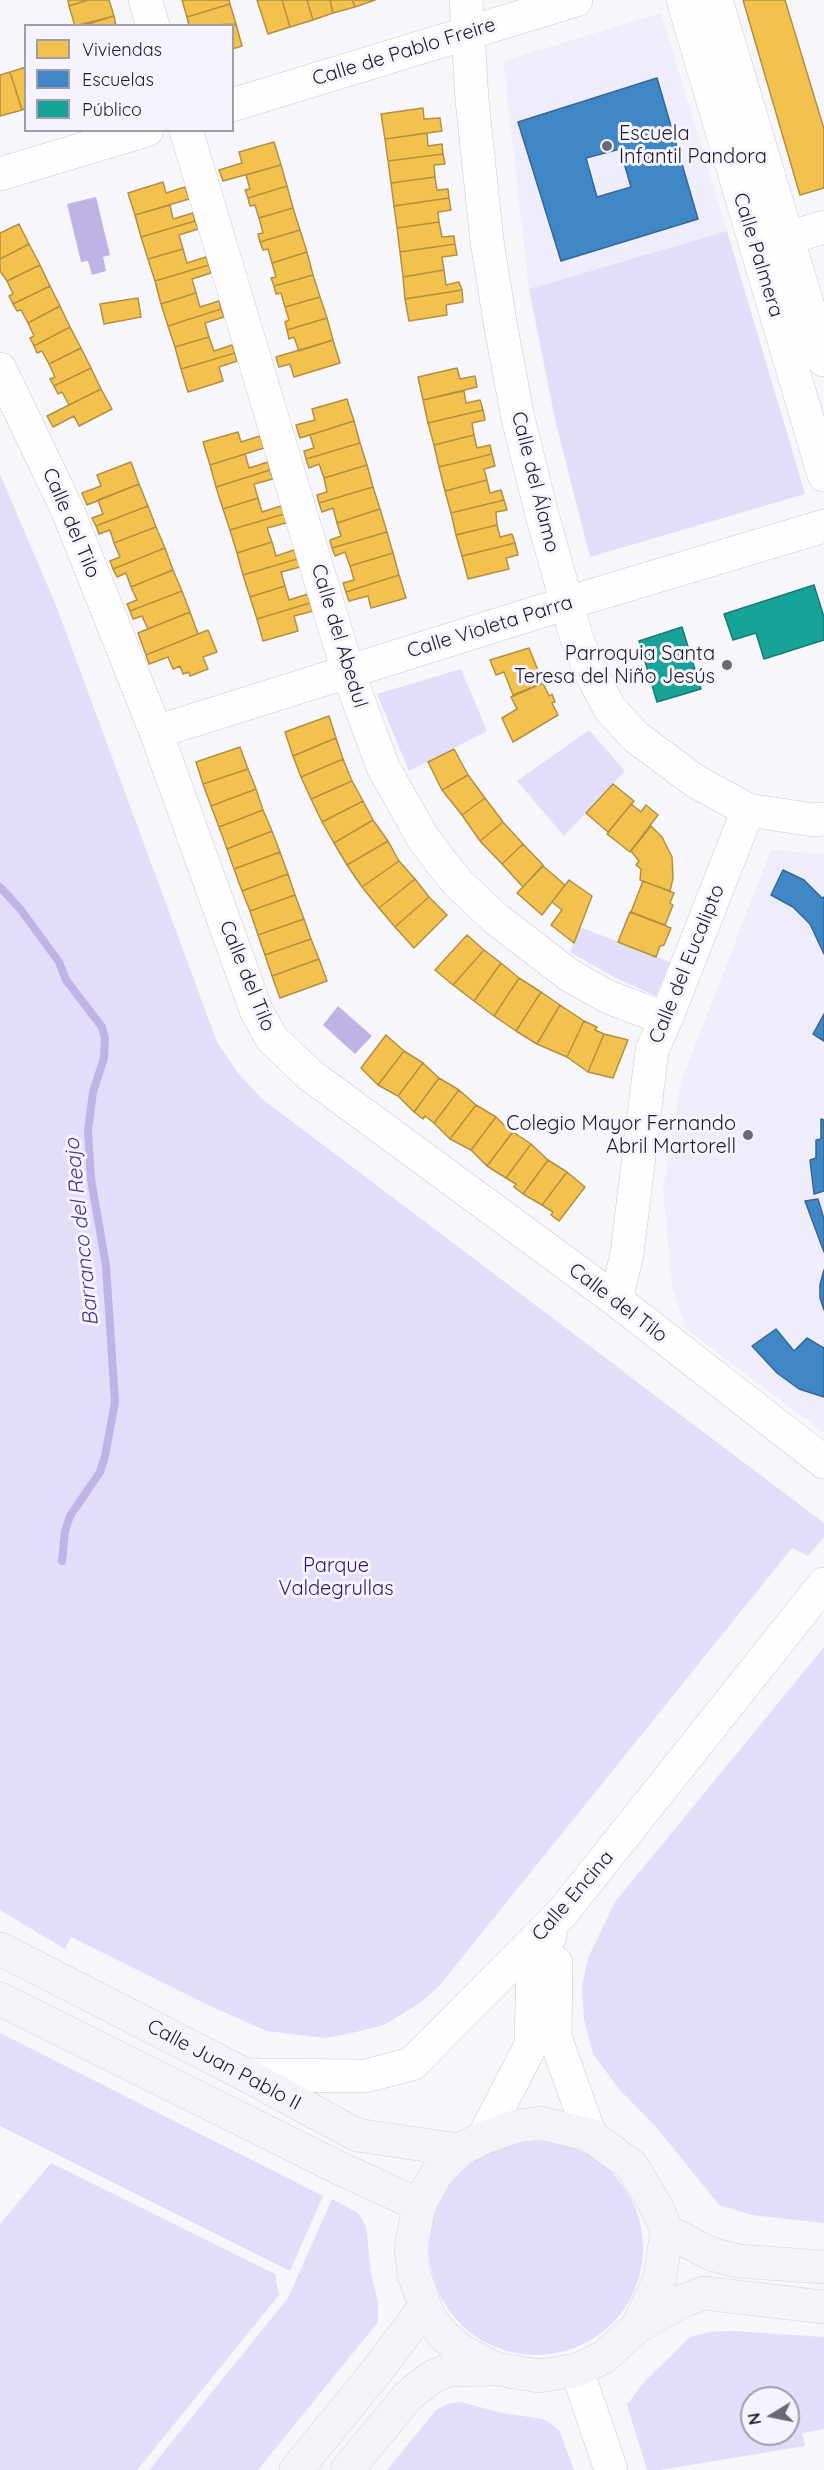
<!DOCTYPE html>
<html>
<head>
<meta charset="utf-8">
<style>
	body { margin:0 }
	#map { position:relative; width:824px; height:2470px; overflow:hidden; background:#f6f6fb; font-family:Quicksand,sans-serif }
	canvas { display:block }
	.legend { position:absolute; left:24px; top:24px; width:210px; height:108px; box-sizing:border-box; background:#f5f3fe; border:2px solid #9f9da8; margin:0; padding:8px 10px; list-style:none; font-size:18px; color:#1f1d27 }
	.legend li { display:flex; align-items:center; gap:12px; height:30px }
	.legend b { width:30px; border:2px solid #9f9da8 }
	.north { position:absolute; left:740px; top:2386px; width:60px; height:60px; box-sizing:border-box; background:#f5f3fe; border:2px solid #9f9da8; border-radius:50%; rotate:260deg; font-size:16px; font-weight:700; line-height:24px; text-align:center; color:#1f1d27 }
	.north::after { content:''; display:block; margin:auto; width:21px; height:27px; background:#6a6971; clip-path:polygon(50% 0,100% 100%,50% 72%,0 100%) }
</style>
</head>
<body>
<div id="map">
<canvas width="824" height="2470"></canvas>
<ul class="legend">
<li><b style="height:16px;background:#f2c14e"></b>Viviendas</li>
<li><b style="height:16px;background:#3f88c5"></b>Escuelas</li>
<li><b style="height:16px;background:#17a398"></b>Público</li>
</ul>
<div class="north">N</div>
</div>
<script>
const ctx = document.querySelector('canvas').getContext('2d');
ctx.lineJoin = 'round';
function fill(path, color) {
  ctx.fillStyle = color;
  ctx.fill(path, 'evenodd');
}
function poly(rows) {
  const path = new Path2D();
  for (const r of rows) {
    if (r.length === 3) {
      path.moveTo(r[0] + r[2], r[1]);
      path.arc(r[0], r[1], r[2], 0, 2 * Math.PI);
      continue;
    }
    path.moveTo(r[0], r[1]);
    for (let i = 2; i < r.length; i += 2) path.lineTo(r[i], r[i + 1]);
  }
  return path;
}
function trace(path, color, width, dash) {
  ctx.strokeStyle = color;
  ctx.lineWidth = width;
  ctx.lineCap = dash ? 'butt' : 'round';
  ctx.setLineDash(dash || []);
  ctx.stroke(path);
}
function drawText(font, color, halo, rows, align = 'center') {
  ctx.font = font + ' Quicksand,sans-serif';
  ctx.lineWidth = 6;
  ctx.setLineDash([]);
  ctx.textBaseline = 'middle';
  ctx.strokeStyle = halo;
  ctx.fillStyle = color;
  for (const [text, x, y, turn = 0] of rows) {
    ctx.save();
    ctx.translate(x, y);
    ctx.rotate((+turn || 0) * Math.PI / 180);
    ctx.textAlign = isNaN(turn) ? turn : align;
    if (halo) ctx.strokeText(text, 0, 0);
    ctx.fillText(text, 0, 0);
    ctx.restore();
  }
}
fill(poly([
	[661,13,727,231,529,289,503,61],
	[771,850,824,854,824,1433,686,1329,672,1286,663,1189,681,1082]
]), '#efedfa');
fill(poly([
	[727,231,805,494,590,557,556,424,529,289],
	[0,474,57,608,217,1042,238,1073,261,1098,824,1523,824,1537,808,1556,792,1548,439,1986,420,2003,384,2025,348,2034,324,2038,267,2031,208,2005,71,1937,65,1949,0,1910],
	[461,669,487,731,409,771,377,694],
	[589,730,625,771,564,836,517,781],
	[580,927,670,962,656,996,616,978,570,952],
	[824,1647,824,2223,752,2215,719,2205,657,2128,619,2089,593,2054,584,2020,582,1987,588,1958,615,1902],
	[0,2033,323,2196,290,2271,0,2126],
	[536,2248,107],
	[51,2163,275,2274,279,2295,137,2470,0,2470,0,2224],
	[332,2199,358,2213,366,2226,371,2273,378,2302,378,2322,258,2470,149,2470,288,2298],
	[732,2331,824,2337,824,2429,802,2433,805,2446,660,2470,647,2470,627,2405,643,2383,690,2337,709,2332],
	[752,2398,788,2398,788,2434,752,2434],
	[461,2402,502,2413,543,2419,552,2424,560,2432,574,2470,387,2470,436,2410,448,2404]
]), '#e2ddf9');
fill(poly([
	[96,197,110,255,103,257,106,271,92,275,88,261,81,262,67,204],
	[338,1006,372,1036,355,1054,323,1025]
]), '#bfb3e5');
const homes = poly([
	[68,0,88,0,69,6,68,0],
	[88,0,109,0,114,16,75,26,69,6,88,0],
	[182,0,229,0,230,4,187,17,182,0],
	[257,0,282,0,290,27,268,34,257,0],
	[282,0,307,0,313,20,290,27,282,0],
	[307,0,330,0,333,13,313,20,307,0],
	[330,0,352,0,355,7,333,13,330,0],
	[352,0,375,0,355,7,352,0],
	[743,0,785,0,824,129,824,188,800,195,743,0],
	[230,4,236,24,189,26,187,17,230,4],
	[114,16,116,26,81,26,114,16],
	[236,24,242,46,232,49,231,26,236,24],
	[26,67,26,108,22,110,10,72,26,67],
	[10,72,22,110,0,116,0,75,10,72],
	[423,108,424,119,440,118,442,131,385,139,381,114,423,108],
	[427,133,428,146,442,144,443,154,388,161,385,139,427,133],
	[274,142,281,165,223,181,219,170,242,163,239,152,274,142],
	[443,154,445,164,434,165,435,177,391,183,388,161,443,154],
	[281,165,287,186,248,198,245,190,250,189,246,175,281,165],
	[435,177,437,190,448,189,449,198,394,206,391,183,435,177],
	[163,182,166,193,185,187,189,199,135,215,128,193,163,182],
	[287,186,293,208,259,218,255,205,250,206,248,198,287,186],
	[449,198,451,210,438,212,439,222,397,228,394,206,449,198],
	[170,205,173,219,193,213,195,221,141,237,135,215,170,205],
	[293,208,300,230,260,242,258,234,263,233,259,218,293,208],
	[195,221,198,229,179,235,183,249,148,259,141,237,195,221],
	[439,222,442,237,454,236,455,244,400,252,397,228,439,222],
	[19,224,29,244,0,259,0,233,19,224],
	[300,230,307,252,272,263,268,249,263,250,260,242,300,230],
	[29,244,40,265,7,281,0,271,0,259,29,244],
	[455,244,457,255,442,257,444,270,403,277,400,252,455,244],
	[183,249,187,263,206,257,209,265,155,281,148,259,183,249],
	[307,252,313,275,274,286,271,278,276,277,272,263,307,252],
	[40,265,50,286,13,304,9,296,13,294,7,281,40,265],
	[209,265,211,273,192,279,196,293,161,304,155,281,209,265],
	[444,270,446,285,459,282,462,290,405,299,403,277,444,270],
	[313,275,320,297,285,307,281,293,276,294,274,286,313,275],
	[50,286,60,306,28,323,21,310,17,311,13,304,50,286],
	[462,290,463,302,446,305,447,315,409,321,405,299,462,290],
	[196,293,200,307,219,301,221,309,168,326,161,304,196,293],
	[320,297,327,318,287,330,285,322,289,320,285,307,320,297],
	[138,298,141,317,104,324,100,304,138,298],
	[60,306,70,327,34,346,30,338,34,336,28,323,60,306],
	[221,309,224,317,205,323,209,337,175,347,168,326,221,309],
	[327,318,333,340,299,351,294,337,289,339,287,330,327,318],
	[70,327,81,348,49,364,42,351,37,353,34,346,70,327],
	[209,337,214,351,232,345,235,353,181,369,175,347,209,337],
	[333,340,340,363,294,377,290,364,279,367,276,357,333,340],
	[81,348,91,368,54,386,50,379,55,377,49,364,81,348],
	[235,353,237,361,219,367,223,381,188,392,181,369,235,353],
	[91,368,101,389,69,405,62,392,58,394,54,386,91,368],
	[457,368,460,379,475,376,477,387,423,400,418,377,457,368],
	[101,389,112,409,79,426,74,416,53,427,47,416,101,389],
	[464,391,466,403,480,400,483,410,428,423,423,400,464,391],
	[347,399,354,421,300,438,296,425,315,420,312,409,347,399],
	[483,410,485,420,472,423,474,435,434,445,428,423,483,410],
	[354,421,360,443,306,459,304,451,314,448,310,435,354,421],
	[238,432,241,442,260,436,264,448,210,465,203,442,238,432],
	[474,435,477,448,490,445,492,454,439,467,434,445,474,435],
	[360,443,367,465,324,478,319,464,309,468,306,459,360,443],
	[245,454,249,468,268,462,270,470,216,487,210,465,245,454],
	[492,454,495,466,484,469,487,480,445,491,439,467,492,454],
	[131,462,139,484,87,505,82,493,101,486,97,475,131,462],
	[367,465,373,487,319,503,317,495,327,492,324,478,367,465],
	[270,470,273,479,254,484,258,498,223,509,216,487,270,470],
	[487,480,490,493,501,490,504,500,451,513,445,491,487,480],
	[139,484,148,506,96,526,92,518,103,514,98,500,139,484],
	[373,487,380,509,337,523,333,508,322,512,319,503,373,487],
	[258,498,262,512,281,506,284,514,230,530,223,509,258,498],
	[504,500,507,510,496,512,497,525,456,535,451,513,504,500],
	[148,506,156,527,114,543,110,530,99,534,96,526,148,506],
	[380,509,387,532,332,548,330,540,341,536,337,523,380,509],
	[284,514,286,523,267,528,272,542,237,553,230,530,284,514],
	[497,525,500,537,512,534,515,543,462,556,456,535,497,525],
	[156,527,165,548,113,569,110,561,120,557,114,543,156,527],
	[387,532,393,553,350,566,345,552,335,556,332,548,387,532],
	[272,542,276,556,294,550,297,559,243,575,237,553,272,542],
	[515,543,518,555,506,558,509,569,468,579,462,556,515,543],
	[165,548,173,570,131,587,126,573,117,577,113,569,165,548],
	[393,553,399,575,346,592,343,583,354,580,350,566,393,553],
	[297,559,300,567,281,572,285,586,250,597,243,575,297,559],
	[173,570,182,591,130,611,127,604,137,600,131,587,173,570],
	[399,575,406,598,371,608,368,596,349,601,346,592,399,575],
	[285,586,289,600,308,594,310,603,257,619,250,597,285,586],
	[182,591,190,612,148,629,142,616,133,619,130,611,182,591],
	[310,603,313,611,294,616,298,631,263,641,257,619,310,603],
	[190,612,198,634,146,655,138,633,190,612],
	[208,630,217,652,203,657,208,669,190,676,189,672,183,674,180,666,173,669,168,657,149,664,146,655,208,630],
	[529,648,543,683,513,695,504,672,496,675,490,660,529,648],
	[543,683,549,696,552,694,555,702,552,703,558,715,513,742,502,718,517,709,511,697,543,683],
	[329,716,336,738,293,756,285,732,329,716],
	[336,738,343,759,301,777,293,756,336,738],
	[240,747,248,769,203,784,196,762,240,747],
	[454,749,468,775,442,790,428,762,454,749],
	[343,759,352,781,311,799,301,777,343,759],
	[248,769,256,789,211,806,203,784,248,769],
	[468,775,485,798,462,815,442,790,468,775],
	[352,781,363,801,322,822,311,799,352,781],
	[613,784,634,801,608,832,586,813,613,784],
	[256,789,263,810,219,827,211,806,256,789],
	[485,798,503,822,480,841,462,815,485,798],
	[363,801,373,820,334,843,322,822,363,801],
	[631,804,641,812,646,805,658,815,630,852,607,834,631,804],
	[263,810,272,831,227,849,219,827,263,810],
	[373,820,388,841,347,865,334,843,373,820],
	[503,822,523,844,502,864,480,841,503,822],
	[651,826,662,837,672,857,673,878,670,891,640,880,641,869,636,865,639,861,631,851,651,826],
	[272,831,280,852,234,869,227,849,272,831],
	[388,841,399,861,362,887,347,865,388,841],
	[523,844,543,865,523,887,502,864,523,844],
	[280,852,288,874,242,891,234,869,280,852],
	[399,861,415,879,379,908,362,887,399,861],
	[543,866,565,885,542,915,517,893,543,866],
	[288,874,295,895,250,911,242,891,288,874],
	[415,879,429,897,395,927,379,908,415,879],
	[569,880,592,896,574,943,551,925,562,910,552,902,569,880],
	[643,881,674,893,670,903,673,905,665,925,631,912,643,881],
	[295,895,304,919,258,935,250,911,295,895],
	[429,897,447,915,414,948,395,927,429,897],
	[630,912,671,928,664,945,660,946,656,957,618,942,630,912],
	[304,919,311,939,265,955,258,935,304,919],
	[467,935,484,950,453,985,435,970,467,935],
	[311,939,319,959,272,976,265,955,311,939],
	[484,950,501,963,474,1001,453,985,484,950],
	[319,959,327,981,280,998,272,976,319,959],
	[501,963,519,978,494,1016,474,1001,501,963],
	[519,978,541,992,516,1031,494,1016,519,978],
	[541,992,560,1005,537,1044,516,1031,541,992],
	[560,1005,584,1021,567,1057,537,1044,560,1005],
	[584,1021,597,1027,595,1030,604,1034,588,1072,567,1057,584,1021],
	[604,1034,628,1040,613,1078,588,1072,604,1034],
	[386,1035,404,1051,378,1085,361,1068,386,1035],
	[404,1051,423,1063,398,1096,378,1085,404,1051],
	[423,1063,439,1078,414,1112,398,1096,423,1063],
	[439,1078,459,1090,434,1123,425,1116,423,1119,414,1112,439,1078],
	[459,1090,476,1105,450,1139,434,1123,459,1090],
	[476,1105,496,1117,471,1150,450,1139,476,1105],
	[496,1117,512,1133,487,1166,471,1150,496,1117],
	[513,1132,531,1144,506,1178,487,1166,513,1132],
	[531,1144,548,1160,523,1194,514,1187,516,1184,506,1178,531,1144],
	[548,1160,567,1172,542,1205,523,1194,548,1160],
	[567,1172,585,1187,559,1221,551,1215,553,1212,542,1205,567,1172]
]);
fill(homes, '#f2c14e');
trace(homes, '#b39042', 1.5);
const schools = poly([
	[657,78,698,219,561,261,518,122,657,78],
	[620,149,631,187,597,197,586,158,620,149],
	[783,870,804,880,822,898,824,897,824,954,810,924,793,907,771,895,783,870],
	[824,1014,824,1041,813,1034,824,1014],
	[821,1119,824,1120,824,1191,814,1194,810,1160,816,1158,816,1140,821,1139,821,1119],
	[818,1199,824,1219,824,1252,805,1201,818,1199],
	[824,1270,824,1310,820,1298,820,1285,824,1270],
	[776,1329,794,1351,807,1338,824,1348,824,1397,799,1389,777,1373,752,1346,776,1329]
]);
fill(schools, '#3f88c5');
trace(schools, '#356896', 1.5);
const public = poly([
	[814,585,824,617,824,640,764,659,756,633,733,640,724,614,814,585],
	[682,627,701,689,657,702,639,641,682,627]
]);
fill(public, '#17a398');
trace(public, '#197b76', 1.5);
trace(poly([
	[0,887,21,910,59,962,66,980,102,1027,105,1038,104,1058,93,1092,88,1131,91,1179,106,1266,115,1402,105,1456,100,1472,70,1516,65,1531,62,1561]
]), '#bfb3e5', 8);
const minor = poly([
	[145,0,153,26],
	[466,0,472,100,487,241,501,328,518,418,541,511,576,636,590,671,610,709,636,737,695,781,748,810,813,820,824,819],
	[683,0,824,475],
	[716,0,824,360],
	[232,105,576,0],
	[186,130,348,672,383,767,423,838,441,862,458,883,495,918,569,975,608,997,666,1019],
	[0,174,147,130],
	[789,238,824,227],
	[0,369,67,509,156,732,256,1010,272,1039,310,1075,616,1300,824,1462],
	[156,732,567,603,824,526],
	[616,1300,627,1254,652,1050,666,1019,748,810],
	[556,1963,555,2037,590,2135],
	[246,2075,365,2076,412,2064,562,1913,824,1584],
	[483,2138,531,2045,533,1967,550,1936],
	[577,2370,611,2470]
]);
const major = poly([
	[0,1949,246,2075,357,2135,459,2150],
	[0,1999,339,2168,419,2205],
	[667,2231,711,2254,738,2261,824,2267],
	[638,2326,660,2278,667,2231,656,2206,632,2166,590,2135,541,2123,517,2126,483,2138,459,2150,437,2173,419,2205,411,2248,414,2275,429,2317,443,2335,462,2351,496,2369,539,2376,577,2370,604,2357,638,2326,683,2301,704,2293,824,2307],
	[296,2470,376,2372,425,2307],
	[347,2470,409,2395,432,2377,448,2370,494,2369]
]);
trace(minor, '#cbcad1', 34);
trace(major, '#d3d3d6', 34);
trace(minor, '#fefefe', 33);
trace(major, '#f4f3f9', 33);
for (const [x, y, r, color] of [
	[607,146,6,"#6a6971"],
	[727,665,6,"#6a6971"],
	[748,1135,6,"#6a6971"]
]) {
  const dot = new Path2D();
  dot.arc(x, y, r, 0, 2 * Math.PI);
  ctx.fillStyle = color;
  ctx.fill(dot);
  trace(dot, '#f5f3fe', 2);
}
drawText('20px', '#1f1d27', '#f5f3fe', [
	["Calle de Pablo Freire",404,52,-17],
	["Calle Palmera",758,255,73],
	["Calle del Álamo",535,482,76],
	["Calle del Tilo",71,523,67],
	["Calle Violeta Parra",490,627,-17],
	["Calle del Abedul",339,636,73],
	["Calle del Eucalipto",687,964,-68],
	["Calle del Tilo",247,976,68],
	["Calle del Tilo",618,1303,37],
	["Calle Encina",573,1896,-49],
	["Calle Juan Pablo II",224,2065,28]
]);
drawText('20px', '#1f1d27', '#f5f3fe', [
	["Escuela",619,134,"left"],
	["Infantil Pandora",619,157,"left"],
	["Parroquia Santa",715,654],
	["Teresa del Niño Jesús",715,677],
	["Colegio Mayor Fernando",736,1124],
	["Abril Martorell",736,1147]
], 'right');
drawText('20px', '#361767', '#f5f3fe', [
	["Parque",336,1566],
	["Valdegrullas",336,1589]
]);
drawText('italic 21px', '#4d3283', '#f5f3fe', [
	["Barranco del Reajo",82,1232,-96]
]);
</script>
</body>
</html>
